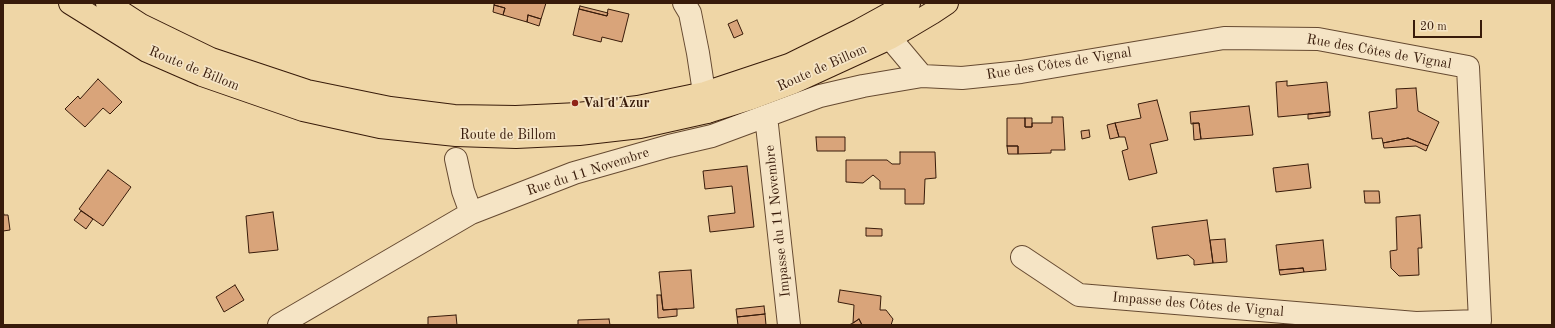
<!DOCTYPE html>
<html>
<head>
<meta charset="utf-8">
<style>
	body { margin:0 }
	#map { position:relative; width:1555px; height:328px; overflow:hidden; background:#efd6a6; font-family:"Old Standard TT",serif }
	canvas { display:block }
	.frame { position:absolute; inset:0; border:4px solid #381b0a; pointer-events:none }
	.scale { position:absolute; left:1413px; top:20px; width:69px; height:18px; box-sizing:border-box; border:2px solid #381b0a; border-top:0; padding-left:5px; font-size:12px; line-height:14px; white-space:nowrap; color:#381b0a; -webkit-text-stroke:3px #f5e4c5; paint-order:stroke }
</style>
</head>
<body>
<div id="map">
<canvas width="1555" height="328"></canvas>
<div class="frame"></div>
<div class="scale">20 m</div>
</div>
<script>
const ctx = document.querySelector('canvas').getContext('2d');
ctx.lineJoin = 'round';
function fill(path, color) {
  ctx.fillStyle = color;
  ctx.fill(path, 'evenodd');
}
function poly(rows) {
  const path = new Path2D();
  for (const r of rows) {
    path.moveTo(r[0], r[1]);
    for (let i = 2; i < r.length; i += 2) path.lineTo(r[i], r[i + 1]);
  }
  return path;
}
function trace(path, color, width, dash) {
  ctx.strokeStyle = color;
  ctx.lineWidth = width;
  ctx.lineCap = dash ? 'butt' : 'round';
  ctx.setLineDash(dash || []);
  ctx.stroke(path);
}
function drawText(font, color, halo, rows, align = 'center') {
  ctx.font = font + ' "Old Standard TT",serif';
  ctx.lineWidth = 3.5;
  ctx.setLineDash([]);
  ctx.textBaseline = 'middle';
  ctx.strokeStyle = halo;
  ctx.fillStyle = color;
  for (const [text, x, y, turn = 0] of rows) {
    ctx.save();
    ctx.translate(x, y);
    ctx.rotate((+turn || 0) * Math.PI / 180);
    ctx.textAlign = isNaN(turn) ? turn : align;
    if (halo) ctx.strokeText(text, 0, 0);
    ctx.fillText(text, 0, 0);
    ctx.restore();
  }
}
const building = poly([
	[495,3,546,3,541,19,528,15,527,22,503,15,505,8,494,5,495,3],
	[494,5,505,8,503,15,493,12,494,5],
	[580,6,608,13,607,16,579,9,580,6],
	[579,9,607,16,608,9,629,14,622,42,602,37,601,42,573,35,579,9],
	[528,15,541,19,539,26,527,22,528,15],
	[737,20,743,34,734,38,728,24,737,20],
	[98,79,122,102,110,114,103,108,85,127,65,109,78,96,80,99,98,79],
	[1287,81,1287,86,1327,82,1330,112,1278,117,1276,82,1287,81],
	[1416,88,1418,111,1439,122,1428,146,1408,138,1383,143,1382,138,1372,139,1369,112,1397,108,1396,89,1416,88],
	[1157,100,1168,140,1150,144,1157,173,1129,180,1122,151,1128,149,1125,137,1119,137,1115,123,1141,118,1138,104,1157,100],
	[1249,106,1253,135,1201,139,1199,123,1191,124,1190,112,1249,106],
	[1330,112,1330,116,1308,119,1308,114,1330,112],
	[1052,117,1063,117,1065,150,1051,150,1051,153,1018,154,1018,146,1007,146,1007,118,1025,118,1025,127,1032,127,1032,123,1052,123,1052,117],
	[1025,118,1032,118,1032,127,1025,127,1025,118],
	[1115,123,1119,137,1110,139,1107,125,1115,123],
	[1193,123,1199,123,1201,139,1194,140,1193,123],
	[1089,130,1090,137,1082,139,1081,131,1089,130],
	[816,137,845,137,845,151,817,151,816,137],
	[1408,138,1428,146,1426,151,1416,146,1384,148,1383,143,1408,138],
	[1007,146,1018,146,1018,154,1008,154,1007,146],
	[900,152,935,152,936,178,925,179,924,204,905,204,905,189,880,189,880,181,873,175,863,183,846,182,846,160,887,160,892,164,900,164,900,152],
	[1308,164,1311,188,1276,192,1273,168,1308,164],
	[747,166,754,227,710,232,708,216,735,213,732,186,705,189,703,171,747,166],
	[108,170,131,187,103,226,79,209,108,170],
	[1364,191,1379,191,1380,203,1365,203,1364,191],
	[3,211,4,215,8,215,10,230,3,231,3,211],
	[81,211,93,219,86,229,74,220,81,211],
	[273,212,278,250,249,253,246,216,273,212],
	[1420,215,1422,248,1418,248,1419,275,1399,276,1391,268,1390,251,1397,250,1396,217,1420,215],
	[1207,220,1213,263,1194,265,1194,260,1188,255,1157,259,1152,227,1207,220],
	[866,228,882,229,882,236,866,236,866,228],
	[1225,239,1227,262,1213,263,1210,240,1225,239],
	[1323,240,1326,270,1304,272,1303,268,1279,270,1276,245,1323,240],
	[1303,268,1304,272,1280,275,1279,270,1303,268],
	[691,270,694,308,663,310,659,272,691,270],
	[235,285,244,300,224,312,216,297,235,285],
	[840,290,881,296,880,310,886,310,893,319,891,325,862,325,859,319,853,323,854,305,838,302,840,290],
	[657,295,661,295,663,310,677,309,677,316,658,318,657,295],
	[764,306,765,314,737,317,736,309,764,306],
	[765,314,766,325,738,325,737,317,765,314],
	[456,315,457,325,428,325,428,317,456,315],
	[609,319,610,325,578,325,578,320,609,319],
	[859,319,862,325,849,325,853,323,859,319]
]);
fill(building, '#d9a47a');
trace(building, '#381b0a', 1);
const minor = poly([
	[684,3,690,13,698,53,707,112],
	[890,38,922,76,962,78,1021,72,1224,38,1318,39,1468,67,1480,321,1416,323,1079,295,1022,257],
	[766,116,789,325],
	[456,159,463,191,471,213],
	[279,325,471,213,574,173,669,146,712,136,820,96,863,86,922,76]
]);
const major = poly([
	[70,3,147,51,202,75,303,110,380,127,456,135,516,137,579,134,640,127,707,112,752,98,792,83,890,38,932,13,947,3],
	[107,3,141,25,211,59,307,91,390,108,454,116,516,117,578,114,638,107,705,93,789,65,860,30,909,3]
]);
trace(minor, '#664a31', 24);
trace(major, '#381b0a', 24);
trace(minor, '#f5e4c5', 22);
trace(major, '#efd6a6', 22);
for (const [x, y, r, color] of [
	[575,103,4,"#8f2418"]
]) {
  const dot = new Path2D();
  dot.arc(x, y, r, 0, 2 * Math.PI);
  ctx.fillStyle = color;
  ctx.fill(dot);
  trace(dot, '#f5e4c5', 1.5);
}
drawText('14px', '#381b0a', '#f5e4c5', [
	["Rue des Côtes de Vignal",1379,52,10],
	["Rue des Côtes de Vignal",1059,64,-9],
	["Route de Billom",822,68,-24],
	["Route de Billom",194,69,22],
	["Route de Billom",508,135],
	["Rue du 11 Novembre",588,172,-18],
	["Impasse du 11 Novembre",778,221,-96],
	["Impasse des Côtes de Vignal",1198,305,5]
]);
drawText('bold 14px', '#381b0a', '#f5e4c5', [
	["Val d'Azur",583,103]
], 'left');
</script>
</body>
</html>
